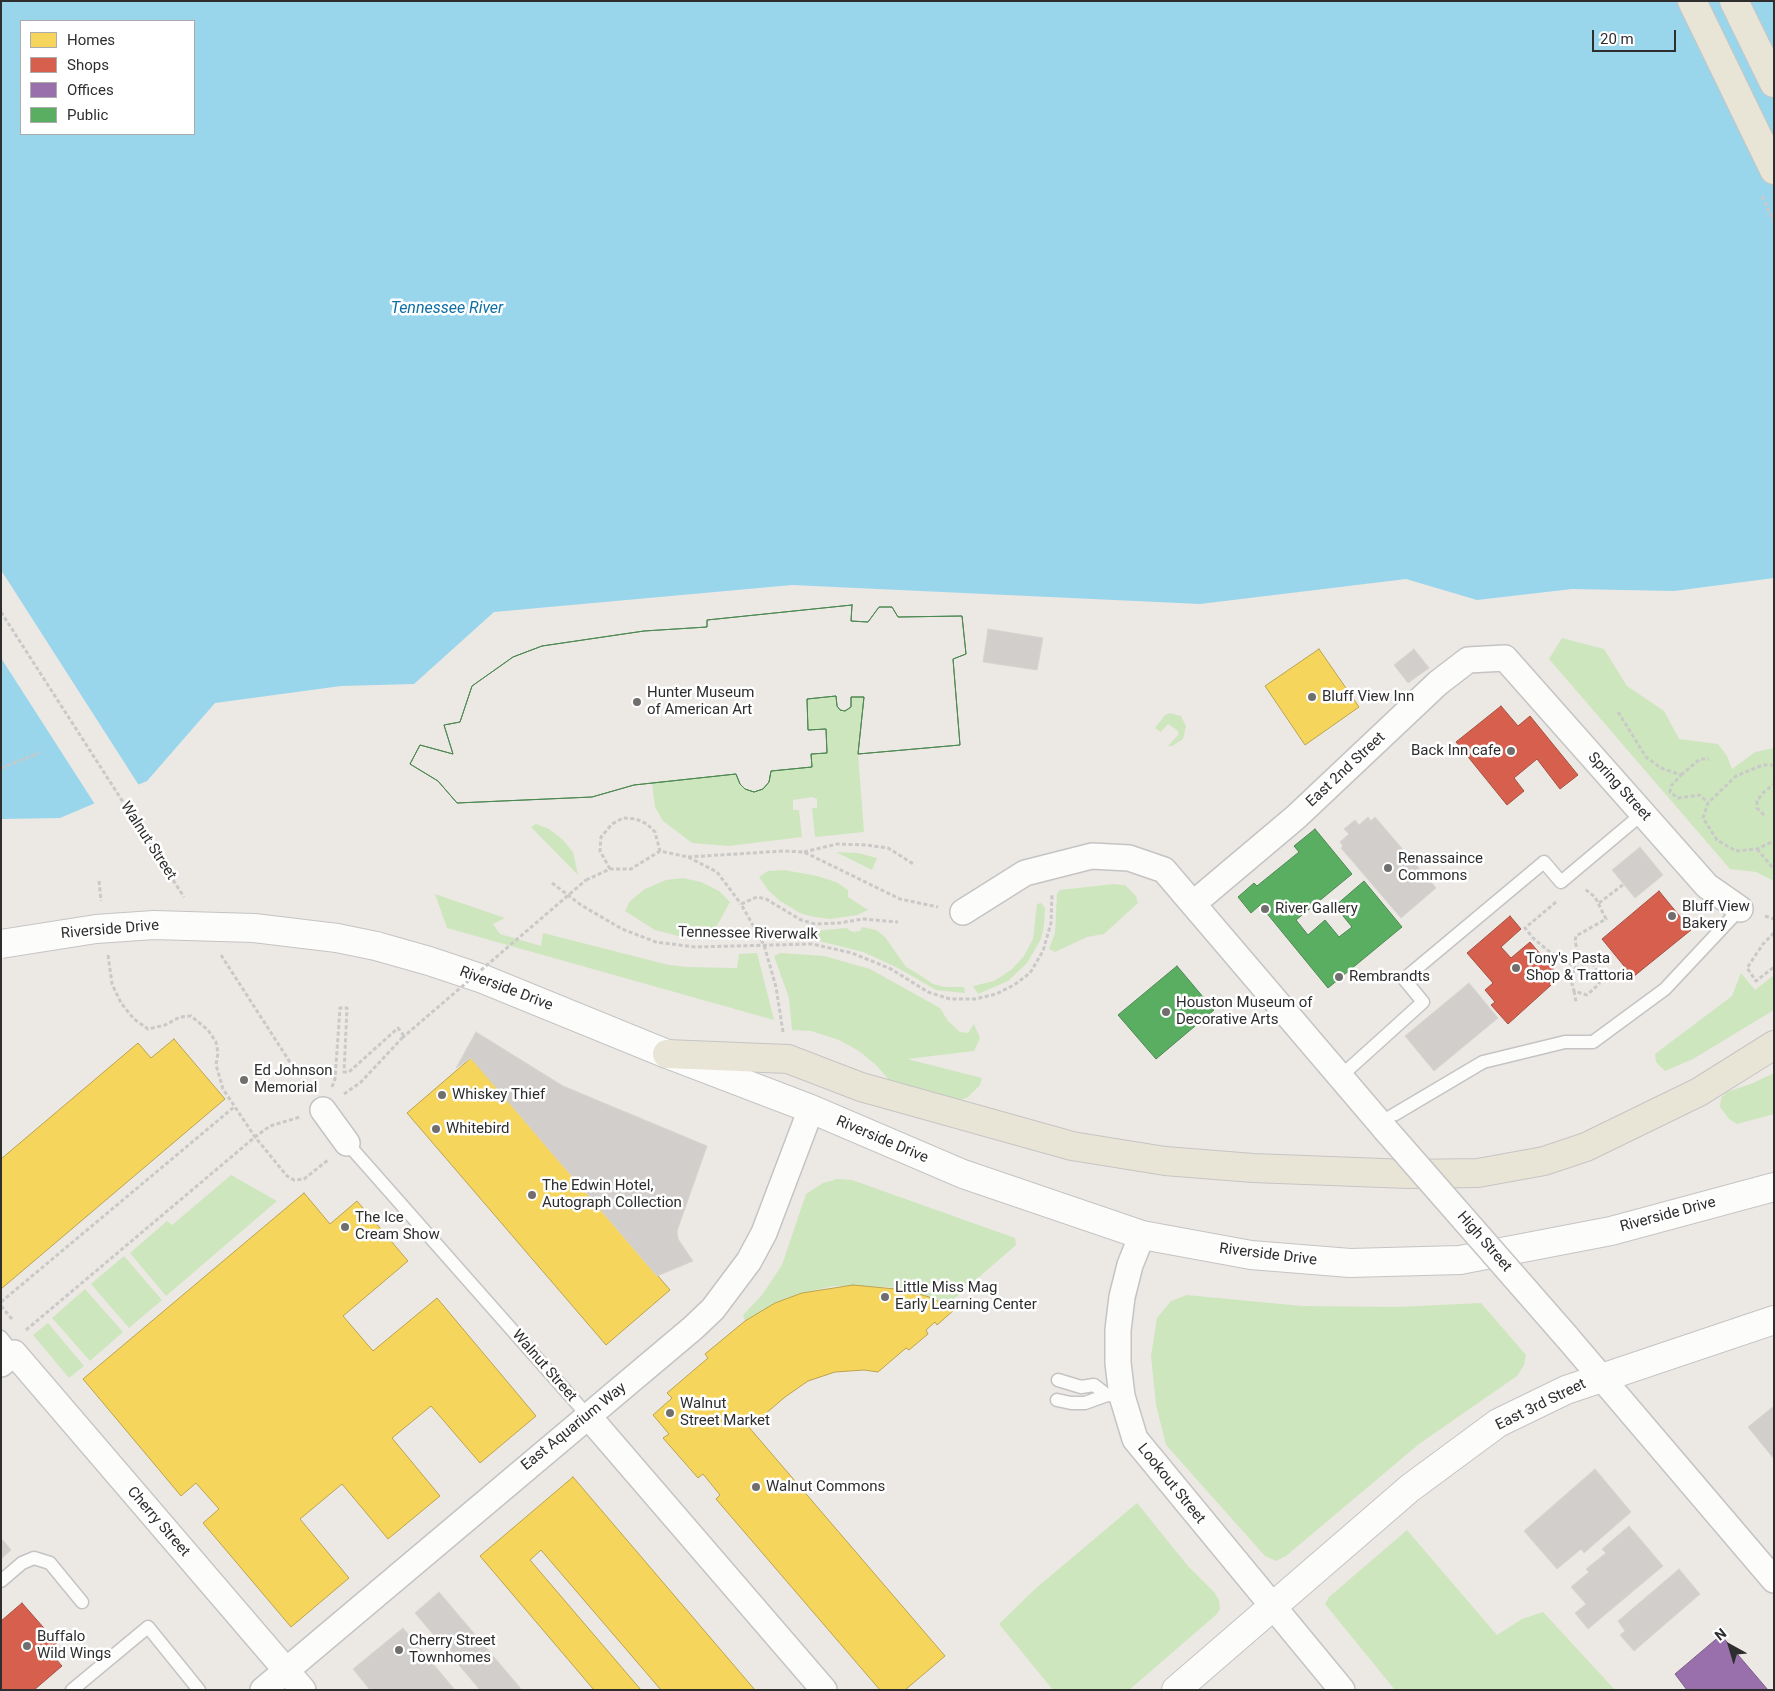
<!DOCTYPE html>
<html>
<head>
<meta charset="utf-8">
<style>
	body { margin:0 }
	#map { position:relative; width:1775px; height:1691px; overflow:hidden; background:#ece8e4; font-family:Roboto,sans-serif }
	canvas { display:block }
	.frame { position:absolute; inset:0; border:2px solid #2e2e2e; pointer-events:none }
	.legend { position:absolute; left:20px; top:20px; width:175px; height:115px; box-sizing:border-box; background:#fff; border:1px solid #ababab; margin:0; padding:6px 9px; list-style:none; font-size:15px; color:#2e2e2e }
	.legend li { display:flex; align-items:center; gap:10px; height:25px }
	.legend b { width:25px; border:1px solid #ababab }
	.north { position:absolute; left:1705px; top:1621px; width:50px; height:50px; -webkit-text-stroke:4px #fff; paint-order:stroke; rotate:321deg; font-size:14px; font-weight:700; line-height:20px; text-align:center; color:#2e2e2e }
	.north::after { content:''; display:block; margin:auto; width:18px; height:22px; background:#2e2e2e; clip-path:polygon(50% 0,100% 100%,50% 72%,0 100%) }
	.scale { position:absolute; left:1592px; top:30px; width:84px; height:22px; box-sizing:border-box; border:2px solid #2e2e2e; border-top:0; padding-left:6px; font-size:15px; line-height:18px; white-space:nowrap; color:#2e2e2e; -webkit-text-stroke:4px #fff; paint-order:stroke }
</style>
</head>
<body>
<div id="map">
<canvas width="1775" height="1691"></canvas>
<div class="frame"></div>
<ul class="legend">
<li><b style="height:14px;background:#f6d55c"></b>Homes</li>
<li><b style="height:14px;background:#d6604d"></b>Shops</li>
<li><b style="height:14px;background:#9970ab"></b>Offices</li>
<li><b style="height:14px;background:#5aae61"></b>Public</li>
</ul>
<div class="north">N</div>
<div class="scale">20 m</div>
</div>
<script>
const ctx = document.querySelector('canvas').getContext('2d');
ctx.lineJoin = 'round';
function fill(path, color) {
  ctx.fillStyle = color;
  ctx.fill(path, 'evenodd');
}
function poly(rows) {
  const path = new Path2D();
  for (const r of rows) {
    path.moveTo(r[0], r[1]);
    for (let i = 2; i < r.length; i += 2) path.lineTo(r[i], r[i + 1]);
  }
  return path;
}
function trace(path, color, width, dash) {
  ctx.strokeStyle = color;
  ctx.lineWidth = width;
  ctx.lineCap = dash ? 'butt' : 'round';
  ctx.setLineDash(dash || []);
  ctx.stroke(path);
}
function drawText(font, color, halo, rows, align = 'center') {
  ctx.font = font + ' Roboto,sans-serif';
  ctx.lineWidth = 5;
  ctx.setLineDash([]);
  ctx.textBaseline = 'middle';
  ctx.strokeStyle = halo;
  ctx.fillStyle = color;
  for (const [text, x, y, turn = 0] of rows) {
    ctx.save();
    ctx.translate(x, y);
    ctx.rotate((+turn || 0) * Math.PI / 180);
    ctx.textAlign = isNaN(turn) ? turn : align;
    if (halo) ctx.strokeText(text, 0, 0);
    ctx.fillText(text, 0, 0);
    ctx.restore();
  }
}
fill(poly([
	[1562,638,1604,649,1627,686,1664,711,1679,739,1718,744,1727,756,1732,769,1755,752,1774,748,1774,881,1756,872,1730,869,1549,659],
	[836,696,837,706,840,710,845,711,851,707,851,697,864,697,858,754,864,832,815,837,812,808,817,808,817,799,812,797,793,800,793,810,799,810,802,837,728,846,692,843,663,821,655,807,652,782,736,774,740,784,745,789,754,792,763,789,769,782,771,771,812,767,811,754,827,753,826,729,808,730,807,699],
	[1170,713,1181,716,1186,726,1183,739,1172,746,1168,746,1179,734,1177,730,1168,724,1161,732,1155,728,1165,715],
	[536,824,549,829,562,839,573,852,578,875,531,827],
	[836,852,858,853,877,858,872,870],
	[784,870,817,876,836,882,848,890,848,897,868,910,857,915,830,919,814,917,800,913,780,901,768,890,759,877,768,871],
	[683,878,701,882,719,891,730,902,713,933,716,939,686,938,655,930,625,911,630,901,645,889,666,880],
	[1114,884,1125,885,1136,896,1138,903,1104,934,1087,937,1055,952,1049,949,1055,933,1057,894,1060,890],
	[435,894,505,918,493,924,500,934,541,946,543,933,669,965,687,967,737,968,739,954,757,953,774,1020,447,928],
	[1041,903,1045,908,1044,926,1041,939,1027,963,1008,981,978,994,973,986,994,981,1011,970,1024,956,1033,939,1037,904],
	[862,927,876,930,885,937,906,967,915,972,933,984,945,987,964,987,965,993,936,990,898,968,863,952,819,941,774,940,770,935,789,933,793,936,801,936,804,932,847,928,850,931,854,932,860,931],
	[780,953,824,956,870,969,940,1008,948,1021,960,1032,968,1033,974,1024,980,1038,974,1051,907,1059,982,1078,980,1085,968,1097,956,1102,892,1083,876,1065,859,1051,839,1040,811,1031,792,1030,789,998,774,956],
	[1741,973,1755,990,1774,975,1774,1010,1693,1059,1665,1071,1656,1062,1655,1054,1732,996],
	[1774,1073,1774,1114,1737,1124,1729,1119,1720,1107,1721,1098,1727,1092,1753,1083],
	[231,1175,277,1201,166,1296,130,1253,167,1221,172,1225],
	[837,1179,852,1180,1015,1238,1016,1245,947,1305,929,1297,889,1287,834,1286,802,1293,775,1303,745,1321,743,1315,762,1295,782,1265,806,1194,823,1183],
	[124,1256,162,1300,129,1328,91,1284],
	[85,1289,123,1332,90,1361,52,1318],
	[1187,1295,1302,1306,1396,1307,1481,1303,1526,1355,1524,1365,1517,1376,1419,1444,1286,1556,1276,1561,1265,1556,1166,1445,1156,1405,1151,1356,1157,1318,1171,1301],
	[48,1323,84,1366,69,1378,33,1335],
	[1137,1503,1188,1566,1214,1592,1219,1600,1220,1609,1217,1614,1129,1690,1053,1690,999,1624,1035,1589],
	[1407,1530,1497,1635,1522,1619,1543,1612,1615,1690,1395,1690,1325,1604,1329,1597]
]), '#cee6be');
fill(poly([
	[1,1,1774,1,1774,578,1674,591,1572,589,1477,600,1406,579,1200,604,792,585,494,612,414,684,341,686,215,703,147,781,60,818,1,819],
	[21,21,194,21,194,134,21,134]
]), '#99d6ec');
fill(poly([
	[1,570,140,787,96,806,1,658]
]), '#ece8e4');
const homes = poly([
	[1319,649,1359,707,1305,745,1265,686,1319,649],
	[174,1039,225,1099,1,1289,1,1159,138,1043,151,1058,174,1039],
	[471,1058,670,1290,606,1345,407,1113,471,1058],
	[304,1193,330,1224,357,1201,408,1261,343,1316,373,1351,437,1298,536,1416,480,1463,431,1406,392,1438,440,1496,388,1539,342,1484,300,1519,349,1578,291,1627,203,1523,219,1509,196,1483,181,1496,83,1379,304,1193],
	[853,1285,906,1290,929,1297,955,1309,937,1325,935,1322,926,1330,928,1334,909,1350,906,1348,878,1372,864,1370,835,1372,808,1381,785,1397,758,1420,756,1417,747,1425,945,1656,905,1690,880,1690,716,1499,720,1495,703,1474,698,1478,663,1438,669,1434,653,1415,672,1398,667,1393,708,1358,705,1354,745,1321,775,1303,802,1293,853,1285],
	[573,1477,755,1690,661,1690,541,1550,530,1560,641,1690,594,1690,480,1556,573,1477]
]);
fill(homes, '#f6d55c');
trace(homes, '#baa34e', 1);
const shops = poly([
	[1501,706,1518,726,1530,716,1578,775,1560,789,1537,759,1514,778,1524,791,1507,805,1456,742,1501,706],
	[1659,891,1691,930,1633,977,1602,939,1659,891],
	[1510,916,1521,929,1501,947,1511,958,1530,942,1560,977,1508,1024,1491,1005,1495,1002,1485,990,1493,983,1467,953,1510,916],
	[22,1603,57,1643,48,1650,62,1666,34,1690,1,1690,1,1621,22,1603]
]);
fill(shops, '#d6604d');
trace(shops, '#a45144', 1);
const offices = poly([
	[1721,1635,1768,1690,1687,1690,1675,1674,1721,1635]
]);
fill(offices, '#9970ab');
trace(offices, '#795c86', 1);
const public = poly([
	[852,605,851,621,868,622,879,607,892,607,898,617,962,616,966,654,953,659,960,745,858,754,864,697,851,697,851,707,845,711,840,710,837,706,836,696,807,699,808,730,826,729,827,753,811,754,812,767,771,771,769,782,763,789,754,792,745,789,740,784,736,774,634,785,592,797,457,803,438,781,410,764,420,745,453,754,444,725,460,722,472,686,513,657,542,646,644,631,707,627,707,620,852,605],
	[852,605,851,621,868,622,879,607,892,607,898,617,962,616,966,654,953,659,960,745,858,754,864,697,851,697,851,707,845,711,840,710,837,706,836,696,807,699,808,730,826,729,827,753,811,754,812,767,771,771,769,782,763,789,754,792,745,789,740,784,736,774,634,785,592,797,457,803,438,781,410,764,420,745,453,754,444,725,460,722,472,686,513,657,542,646,644,631,707,627,707,620,852,605],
	[1315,829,1352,874,1296,920,1308,935,1325,920,1339,937,1352,927,1335,906,1364,881,1402,927,1328,988,1260,905,1251,913,1238,897,1254,883,1257,886,1299,852,1294,846,1315,829],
	[1177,966,1214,1010,1156,1059,1118,1015,1177,966]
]);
fill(public, '#5aae61');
trace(public, '#4d8852', 1);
const building = poly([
	[988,629,1043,638,1037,670,983,662,988,629],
	[1414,649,1429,668,1408,683,1394,665,1414,649],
	[1368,817,1371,821,1375,817,1436,888,1401,918,1341,848,1343,846,1340,842,1349,834,1344,829,1355,820,1359,825,1368,817],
	[1640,847,1663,875,1635,898,1612,870,1640,847],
	[1469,983,1498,1018,1434,1071,1405,1036,1469,983],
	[476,1032,563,1086,707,1146,677,1231,678,1239,693,1261,657,1276,471,1058,456,1068,476,1032],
	[1774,1406,1774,1459,1748,1427,1774,1406],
	[1595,1469,1631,1512,1584,1553,1581,1549,1557,1569,1524,1531,1595,1469],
	[1629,1526,1663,1566,1588,1629,1575,1613,1586,1604,1571,1587,1589,1572,1586,1569,1606,1553,1602,1549,1629,1526],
	[1,1538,11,1550,1,1559,1,1538],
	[1679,1569,1700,1594,1634,1651,1620,1635,1625,1631,1618,1621,1679,1569],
	[439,1592,522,1690,480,1690,415,1613,439,1592],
	[403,1628,455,1690,370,1690,353,1669,403,1628]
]);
fill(building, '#d1cecb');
trace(building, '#d7d4d0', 1);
const lane = poly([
	[1341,1076,1423,1002,1404,979,1544,862,1561,882,1642,814],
	[1380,1123,1483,1062,1565,1042,1593,1042,1665,989,1740,909],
	[347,1143,588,1416],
	[1,1337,14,1353],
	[1058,1380,1081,1387,1094,1385,1107,1395,1122,1396],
	[1057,1400,1071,1403,1085,1403,1107,1395],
	[1,1581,22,1563,34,1558,50,1563,82,1602],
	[72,1690,148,1627,199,1690]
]);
const street = poly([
	[1194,903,1296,817,1438,683,1468,660,1505,658,1707,886,1740,909],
	[963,912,1025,873,1092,856,1129,858,1164,870,1385,1129],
	[323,1110,347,1143],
	[1142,1235,1130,1265,1122,1297,1118,1330,1118,1363,1122,1396,1135,1439,1342,1690],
	[1566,1336,1774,1580],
	[1,1364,14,1353,303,1690],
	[588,1416,824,1690],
	[263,1690,693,1328,713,1309,749,1261,764,1233,811,1109]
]);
const secondary = poly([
	[376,946,429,961,483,979,667,1054,811,1109,963,1174,1142,1235,1251,1255,1350,1263,1460,1260,1611,1231,1774,1187],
	[1176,1690,1410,1488,1498,1423,1566,1390,1774,1320]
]);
const primary = poly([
	[1692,1,1774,170],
	[1734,1,1774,83],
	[667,1054,788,1059,861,1087,1072,1146,1165,1161,1253,1168,1408,1174,1478,1173,1544,1161,1586,1147,1699,1092,1774,1045]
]);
trace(lane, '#c5c4c5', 15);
trace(street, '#c5c4c5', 28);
trace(secondary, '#c5c4c5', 30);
trace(primary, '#c6c5c4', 30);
trace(poly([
	[1762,196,1774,222],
	[1618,712,1646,757,1661,768,1681,775,1671,786,1670,792,1678,798,1700,795,1708,803],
	[1774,765,1763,765,1736,776,1708,803,1703,818,1717,840,1736,851,1757,849,1774,841],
	[1,768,39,753],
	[1681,775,1700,759,1709,759],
	[1764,815,1757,808,1757,801,1763,793,1774,784],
	[1757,849,1774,869],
	[804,852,837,844,866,845,888,848,915,865],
	[688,857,783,851,804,852,900,899,938,907],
	[610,869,600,851,601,837,612,824,623,818,636,819,647,824,655,832,660,851],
	[586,880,610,869,631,869,660,851,688,857,717,872,741,904],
	[99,881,101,901],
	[552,883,581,905,622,929,656,942,695,947,812,944,852,953,891,969,928,992,950,999,975,999,996,994,1014,985,1030,973,1043,951,1051,923,1052,894],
	[1773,898,1774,898],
	[1556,902,1525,928,1533,938,1551,953,1559,956,1576,968],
	[1599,903,1624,884],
	[1765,916,1774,919],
	[1774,933,1763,944,1747,968,1756,981,1774,967],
	[108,955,112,984,121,1003,134,1019,148,1029,165,1025,180,1017,191,1016,208,1030,216,1042,218,1053,216,1065,223,1089,255,1137,287,1176,294,1180,304,1179,328,1160],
	[1569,962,1576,957,1578,953,1575,941,1576,936,1606,919,1595,897,1585,889],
	[1585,964,1593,964,1600,977,1599,984,1587,995,1574,991,1570,976,1576,968,1585,964],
	[1574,991,1576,1002],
	[783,1032,776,987,764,945,741,904,757,897,766,899,801,920,815,924,839,923,863,919,898,922],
	[332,1087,335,1079,340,1008,347,1008,344,1072,349,1072,398,1028,404,1036],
	[344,1094,361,1082,402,1038],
	[1,1302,234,1107],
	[1,1306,12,1319],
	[26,1330,255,1137,270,1126,300,1117]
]), '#c9c9c8', 3, [4, 2.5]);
trace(lane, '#fcfcfb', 12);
trace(street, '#fcfcfb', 25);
trace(secondary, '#fcfcfb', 28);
trace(primary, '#e8e4d6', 28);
const streetBridge = poly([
	[1385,1129,1566,1336]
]);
const secondaryBridge = poly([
	[1,944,96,929,154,925,254,928,337,938,376,946]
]);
trace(streetBridge, '#c5c4c5', 28, []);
trace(secondaryBridge, '#c5c4c5', 30, []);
trace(poly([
	[1,612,184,897],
	[221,955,295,1070],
	[402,1038,586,880]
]), '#c9c9c8', 3, [4, 2.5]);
trace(streetBridge, '#fcfcfb', 25);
trace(secondaryBridge, '#fcfcfb', 28);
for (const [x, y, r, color] of [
	[1312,697,5,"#706f6e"],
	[637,702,5,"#706f6e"],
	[1511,751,5,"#706f6e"],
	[1388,868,5,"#706f6e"],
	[1265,909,5,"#706f6e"],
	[1672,916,5,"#706f6e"],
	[1516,968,5,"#706f6e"],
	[1339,977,5,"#706f6e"],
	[1166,1012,5,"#706f6e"],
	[244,1080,5,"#706f6e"],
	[442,1095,5,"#706f6e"],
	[436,1129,5,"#706f6e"],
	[532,1195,5,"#706f6e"],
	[345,1227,5,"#706f6e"],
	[885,1297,5,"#706f6e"],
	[670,1413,5,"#706f6e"],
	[756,1487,5,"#706f6e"],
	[27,1646,5,"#706f6e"],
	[399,1650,5,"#706f6e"]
]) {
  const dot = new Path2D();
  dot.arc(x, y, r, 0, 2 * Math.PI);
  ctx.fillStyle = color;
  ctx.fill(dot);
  trace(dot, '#fff', 2);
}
drawText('15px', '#2e2e2e', '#fff', [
	["Hunter Museum",647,693],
	["of American Art",647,710],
	["Bluff View Inn",1322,697],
	["Back Inn cafe",1501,751,"right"],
	["Renassaince",1398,859],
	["Commons",1398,876],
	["Bluff View",1682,907],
	["Bakery",1682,924],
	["River Gallery",1275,909],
	["Tony's Pasta",1526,959],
	["Shop & Trattoria",1526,976],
	["Rembrandts",1349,977],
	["Houston Museum of",1176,1003],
	["Decorative Arts",1176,1020],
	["Ed Johnson",254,1071],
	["Memorial",254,1088],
	["Whiskey Thief",452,1095],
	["Whitebird",446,1129],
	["The Edwin Hotel,",542,1186],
	["Autograph Collection",542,1203],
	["The Ice",355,1218],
	["Cream Show",355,1235],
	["Little Miss Mag",895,1288],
	["Early Learning Center",895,1305],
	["Walnut",680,1404],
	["Street Market",680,1421],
	["Walnut Commons",766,1487],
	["Buffalo",37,1637],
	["Wild Wings",37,1654],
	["Cherry Street",409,1641],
	["Townhomes",409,1658]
], 'left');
drawText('15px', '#2e2e2e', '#fff', [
	["East 2nd Street",1346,770,-43],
	["Spring Street",1619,787,48],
	["Walnut Street",148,841,57],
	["Riverside Drive",110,930,-5],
	["Tennessee Riverwalk",748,934,1],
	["Riverside Drive",506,989,21],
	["Riverside Drive",882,1140,23],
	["Riverside Drive",1668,1215,-15],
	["High Street",1484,1242,49],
	["Riverside Drive",1268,1255,7],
	["Walnut Street",544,1366,49],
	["East 3rd Street",1541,1405,-26],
	["East Aquarium Way",574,1427,-39],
	["Lookout Street",1171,1484,51],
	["Cherry Street",158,1522,49]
]);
drawText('italic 16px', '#0d6fa3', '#fff', [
	["Tennessee River",447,309]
]);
</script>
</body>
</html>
